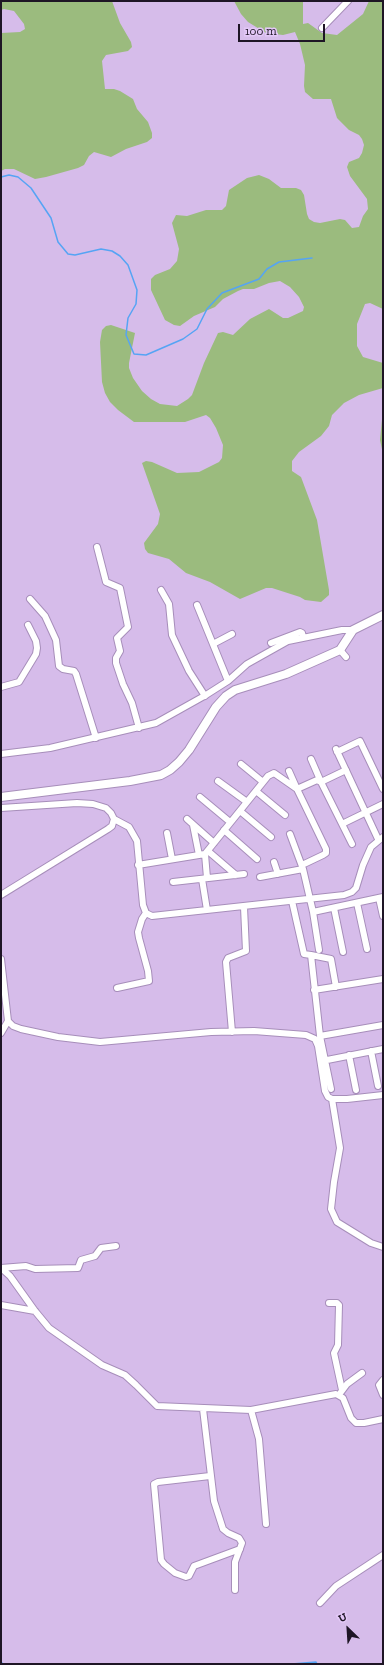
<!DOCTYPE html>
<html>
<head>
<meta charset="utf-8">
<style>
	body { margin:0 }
	#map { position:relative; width:384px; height:1665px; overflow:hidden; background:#d6bcea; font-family:"Zilla Slab",serif }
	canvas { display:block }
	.frame { position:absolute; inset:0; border:2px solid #1e1525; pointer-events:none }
	.north { position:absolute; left:328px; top:1609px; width:40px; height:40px; -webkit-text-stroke:3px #e3c8f7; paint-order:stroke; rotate:335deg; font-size:11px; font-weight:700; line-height:16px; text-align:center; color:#1e1525 }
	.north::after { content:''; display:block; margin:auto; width:14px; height:18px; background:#1e1525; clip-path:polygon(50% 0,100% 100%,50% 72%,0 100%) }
	.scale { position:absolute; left:238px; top:24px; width:87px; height:18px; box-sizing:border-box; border:2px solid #1e1525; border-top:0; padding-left:5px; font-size:12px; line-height:14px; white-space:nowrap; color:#1e1525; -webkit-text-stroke:3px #e3c8f7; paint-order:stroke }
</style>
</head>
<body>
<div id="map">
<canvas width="384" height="1665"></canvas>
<div class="frame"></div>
<div class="north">U</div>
<div class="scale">100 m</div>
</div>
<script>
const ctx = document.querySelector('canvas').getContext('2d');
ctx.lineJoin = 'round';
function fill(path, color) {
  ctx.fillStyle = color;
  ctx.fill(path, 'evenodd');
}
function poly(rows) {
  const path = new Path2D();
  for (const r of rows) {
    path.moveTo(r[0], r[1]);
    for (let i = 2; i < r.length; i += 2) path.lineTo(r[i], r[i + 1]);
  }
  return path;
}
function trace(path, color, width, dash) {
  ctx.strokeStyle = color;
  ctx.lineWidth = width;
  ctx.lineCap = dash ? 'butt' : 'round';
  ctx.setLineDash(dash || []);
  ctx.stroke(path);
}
fill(poly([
	[1,1,112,1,120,23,131,42,132,47,128,51,106,55,102,61,105,89,114,89,120,91,133,99,137,109,148,122,152,133,152,138,147,142,126,149,111,157,94,152,89,156,84,165,78,168,46,177,35,179,14,169,5,169,1,171,1,33,20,32,25,29,24,24,14,11,4,9,1,10],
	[234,1,303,1,303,24,308,23,322,33,337,35,363,14,369,1,383,1,383,309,370,303,365,304,357,324,357,346,363,357,383,363,383,388,359,395,344,403,332,415,329,426,321,436,299,452,292,461,292,471,301,477,317,520,329,590,329,595,321,602,305,600,300,597,272,588,266,588,240,599,210,582,186,573,169,559,148,553,145,549,144,543,158,524,160,514,142,463,146,461,152,462,177,473,199,472,219,462,222,458,223,445,216,428,210,418,206,415,185,422,134,422,118,410,110,402,105,393,102,382,100,342,102,330,106,326,111,325,135,333,129,363,129,368,133,378,142,391,151,399,160,404,177,406,188,399,192,395,204,363,218,333,223,332,233,335,250,319,269,309,283,318,288,318,303,311,304,307,299,297,290,287,280,281,269,283,254,289,243,289,238,291,223,299,215,307,194,316,180,326,174,325,165,320,151,290,151,279,155,275,170,269,177,261,179,249,172,223,176,215,187,216,206,210,222,210,226,206,229,190,247,178,259,175,269,179,281,188,296,188,301,190,304,195,307,214,309,219,314,222,320,223,340,219,345,220,352,228,359,227,363,216,368,209,367,199,350,176,347,167,349,162,359,158,362,153,364,145,362,139,359,135,349,130,337,118,331,99,313,99,305,92,304,86,305,65,300,44,295,32,283,35,266,33,248,22,241,14],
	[383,409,383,454,380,440]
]), '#9bbb7e');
trace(poly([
	[1,177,9,175,18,177,31,188,51,218,58,242,68,254,75,255,101,249,112,251,120,256,128,265,137,290,136,304,128,318,126,335,134,354,146,355,183,339,197,329,207,309,222,293,259,279,267,269,279,262,312,258],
	[1,1662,3,1664],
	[292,1664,316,1662,317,1664]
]), '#55a4f4', 1.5);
const street = poly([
	[322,28,348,1],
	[97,547,106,582,120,588,128,627,117,638,120,651,116,658,116,663,123,684,132,703,139,728],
	[161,590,169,604,172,635,189,671,205,696],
	[30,599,45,616,56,640,59,666,63,669,74,671,76,674,96,738],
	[197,605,228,681],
	[271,643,300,632,302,633,303,637],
	[213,644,232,634],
	[340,650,346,657],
	[1,687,19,682,36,654,37,648,36,641,28,625],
	[336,749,378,839],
	[337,752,360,741,383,789],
	[1,754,50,748,156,723,206,695,228,681,247,664,288,641,342,630,353,630],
	[311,759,321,782,346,770],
	[241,764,263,782],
	[289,771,297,789,317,780,321,782,352,844],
	[218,781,247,802],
	[256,791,285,815],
	[200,797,230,822],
	[1,808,77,803,93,804,106,808,111,813,114,819,112,826,108,829,1,895],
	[240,811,271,837],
	[114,819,129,827,137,841,143,905,146,913,152,916,344,895,352,892,356,888,363,865,371,847,383,837],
	[187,819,214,843],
	[342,824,383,804],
	[193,825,199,855],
	[224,830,257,859],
	[167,833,172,859],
	[290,834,303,869,313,912,383,897],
	[208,851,236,875],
	[205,854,207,878],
	[274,862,278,874],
	[138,865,205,854,268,776,274,773,297,789,326,849,326,853,323,855,302,865],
	[260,877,303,869],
	[202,879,207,910],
	[173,882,244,874],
	[379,898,383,916],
	[292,901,304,954,311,955,320,1036,331,1089],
	[357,903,367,949],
	[334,908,343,952],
	[313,912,319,950],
	[311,955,331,959,336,987],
	[1,959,8,1021,13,1026,21,1029,58,1037,100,1042,211,1032,254,1031,306,1035,315,1039,318,1046,325,1091,328,1097,332,1099,347,1099,383,1095],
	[117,988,149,981,148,971,139,938,138,932,142,919,146,913],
	[314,990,383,979],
	[232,1032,226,962,228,958,246,951,244,907],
	[1,1033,8,1021],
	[320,1036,383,1025],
	[371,1051,378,1086],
	[349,1055,356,1090],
	[322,1061,383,1049],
	[332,1099,340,1148,334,1182,331,1209,337,1222,371,1243,383,1247],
	[1,1268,10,1276,35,1311,49,1328,102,1365,125,1375,136,1385,157,1406,251,1410,336,1394,343,1398,351,1418,356,1423,364,1423,383,1419],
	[1,1268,26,1266,35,1269,78,1268,81,1260,95,1256,101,1248,116,1246],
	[329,1303,337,1303,339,1305,338,1345,334,1353,342,1390],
	[1,1305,35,1311],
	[383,1380,379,1385,383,1395],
	[341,1392,347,1384,362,1373],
	[203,1409,214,1501,223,1529,228,1533,239,1538,242,1543,235,1562,235,1590],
	[251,1410,259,1439,266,1524],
	[210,1476,158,1482,154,1484,161,1560,164,1564,175,1573,186,1577,189,1576,194,1566,240,1549],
	[320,1603,336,1586,383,1555]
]);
const secondary = poly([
	[1,797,130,781,161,775,170,770,179,762,189,750,216,707,226,696,235,690,286,674,340,650,353,630,383,615]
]);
trace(street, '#a78eba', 8);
trace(secondary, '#a78eba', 10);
trace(street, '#fff', 6);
trace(secondary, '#fff', 8);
</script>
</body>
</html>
